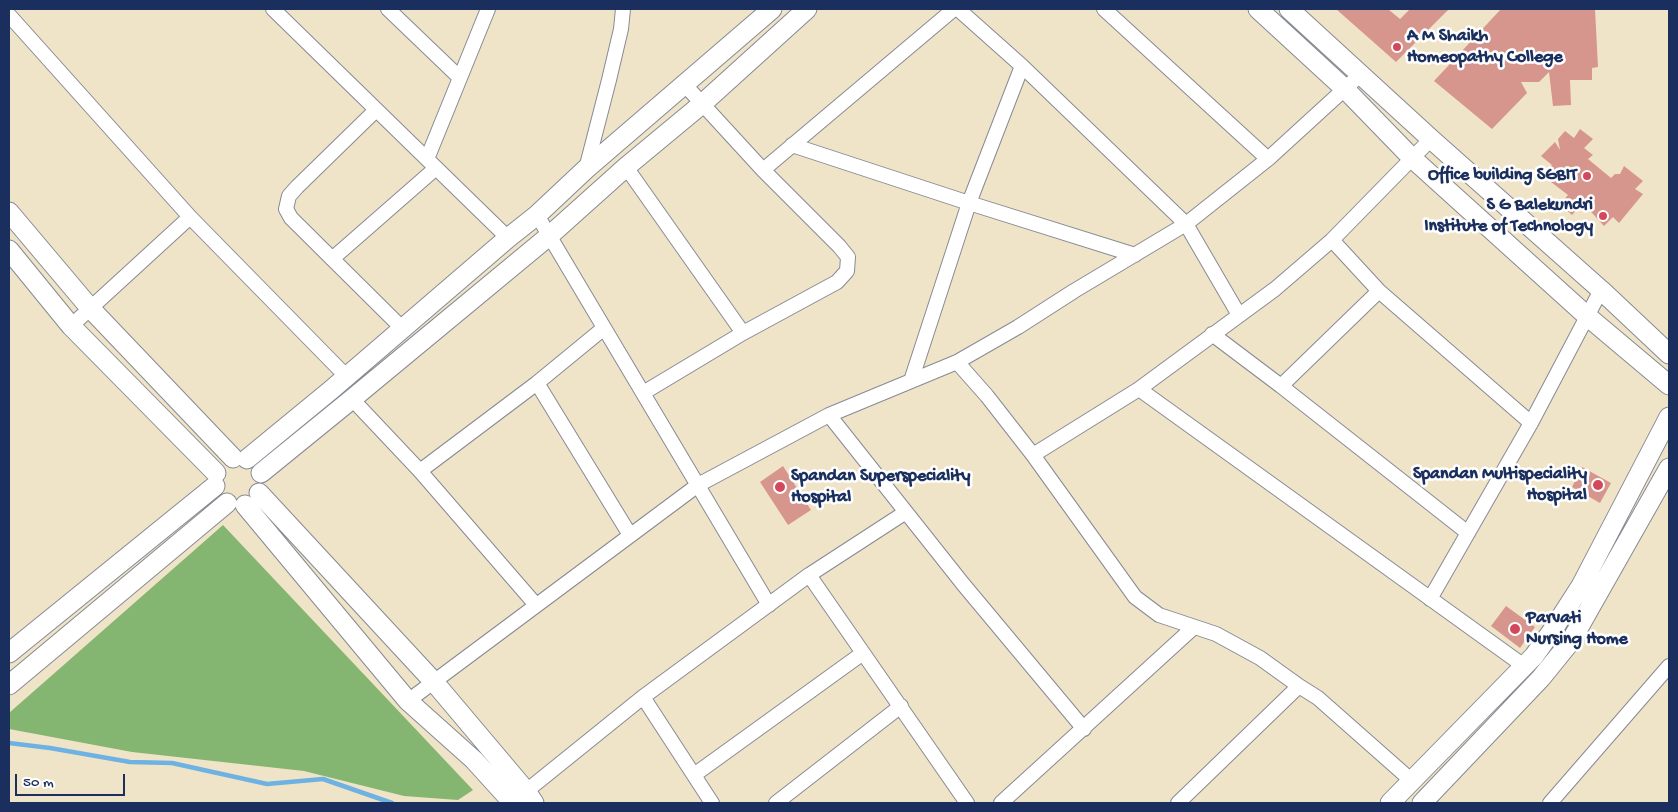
<!DOCTYPE html>
<html>
<head>
<meta charset="utf-8">
<style>
	body { margin:0 }
	#map { position:relative; width:1678px; height:812px; overflow:hidden; background:#f0e4c8; font-family:"Gochi Hand",sans-serif }
	canvas { display:block }
	.frame { position:absolute; inset:0; border:10px solid #1b2f5e; pointer-events:none }
	.scale { position:absolute; left:15px; top:774px; width:110px; height:22px; box-sizing:border-box; border:2px solid #1b2f5e; border-top:0; padding-left:6px; font-size:15px; line-height:18px; white-space:nowrap; color:#1b2f5e; -webkit-text-stroke:4px #fff; paint-order:stroke }
</style>
</head>
<body>
<div id="map">
<canvas width="1678" height="812"></canvas>
<div class="frame"></div>
<div class="scale">50 m</div>
</div>
<script>
const ctx = document.querySelector('canvas').getContext('2d');
ctx.lineJoin = 'round';
function fill(path, color) {
  ctx.fillStyle = color;
  ctx.fill(path, 'evenodd');
}
function poly(rows) {
  const path = new Path2D();
  for (const r of rows) {
    path.moveTo(r[0], r[1]);
    for (let i = 2; i < r.length; i += 2) path.lineTo(r[i], r[i + 1]);
  }
  return path;
}
function trace(path, color, width, dash) {
  ctx.strokeStyle = color;
  ctx.lineWidth = width;
  ctx.lineCap = dash ? 'butt' : 'round';
  ctx.setLineDash(dash || []);
  ctx.stroke(path);
}
function drawText(font, color, halo, rows, align = 'center') {
  ctx.font = font + ' "Gochi Hand",sans-serif';
  ctx.lineWidth = 5;
  ctx.setLineDash([]);
  ctx.textBaseline = 'middle';
  ctx.strokeStyle = halo;
  ctx.fillStyle = color;
  for (const [text, x, y, turn = 0] of rows) {
    ctx.save();
    ctx.translate(x, y);
    ctx.rotate((+turn || 0) * Math.PI / 180);
    ctx.textAlign = isNaN(turn) ? turn : align;
    if (halo) ctx.strokeText(text, 0, 0);
    ctx.fillText(text, 0, 0);
    ctx.restore();
  }
}
fill(poly([
	[223,525,473,790,458,800,404,796,304,771,132,752,9,729,9,713]
]), '#84b671');
trace(poly([
	[9,743,50,748,130,762,172,763,267,784,323,779,392,803]
]), '#6db2e3', 4.5);
fill(poly([
	[1336,9,1388,9,1400,19,1410,9,1449,9,1396,62],
	[1501,9,1595,9,1598,67,1592,68,1592,80,1570,80,1571,105,1553,106,1549,72,1539,82,1521,82,1527,93,1492,129,1434,81],
	[1580,129,1593,139,1584,148,1593,155,1588,159,1611,178,1615,174,1620,174,1624,166,1643,181,1635,189,1643,194,1619,223,1613,217,1604,226,1583,203,1572,215,1560,204,1568,195,1542,175,1552,165,1541,156,1555,142,1560,150,1558,139,1565,131,1574,138],
	[783,466,811,510,788,525,760,482],
	[1582,467,1611,483,1600,503,1572,487],
	[1506,606,1535,627,1520,648,1491,626]
]), '#d6958d');
const street = poly([
	[273,9,508,238],
	[388,9,460,78],
	[958,9,1022,66,1186,224,1239,315],
	[1104,9,1268,159],
	[9,15,190,217,347,377],
	[685,85,763,170,954,9],
	[376,110,297,187,289,196,286,209,291,218,403,329],
	[792,145,969,203,1135,255],
	[427,159,488,9],
	[626,167,743,333],
	[586,169,609,80,621,29,623,9],
	[537,215,769,605],
	[1332,240,1379,291,1531,423],
	[332,259,436,168],
	[1379,291,1281,386,1468,533],
	[71,326,190,217],
	[1212,334,1281,386],
	[957,362,987,396,1033,455,1135,597,1159,615,1216,634,1260,658,1299,686,1318,698,1412,781],
	[911,381,969,203,1022,66],
	[537,383,604,328],
	[1139,389,1524,666],
	[643,393,743,333,837,282,847,271,848,257,839,246,763,170],
	[352,399,420,471],
	[829,415,963,584,1084,729],
	[1033,455,1139,389,1275,289,1332,240,1431,139],
	[809,575,906,512],
	[1430,599,1531,423,1601,290],
	[536,605,420,471,537,383,630,535],
	[643,697,809,575,967,803],
	[408,701,698,485,829,415,957,362,1018,327,1074,291,1186,224,1268,159,1361,74],
	[694,775,863,653],
	[519,797,643,697,712,803],
	[776,803,901,706],
	[1001,803,1194,627],
	[1178,803,1299,686],
	[1550,803,1669,666]
]);
const secondary = poly([
	[1258,9,1345,89,1412,158,1587,316,1669,385],
	[1289,9,1431,139,1601,290,1669,354],
	[9,212,90,308,233,458],
	[9,250,71,326,216,473],
	[247,459,331,390,508,238,537,215,586,169,772,9],
	[261,473,352,399,549,236,626,167,702,104,807,9],
	[259,493,434,682,526,791,534,803],
	[245,505,408,701,474,760,513,803],
	[9,653,215,486],
	[9,685,227,503],
	[1390,803,1534,656,1552,631,1581,586,1669,417],
	[1422,803,1541,678,1571,641,1669,468]
]);
trace(street, '#868a93', 16);
trace(secondary, '#868a93', 21);
trace(street, '#fff', 14);
trace(secondary, '#fff', 19);
for (const [x, y, r, color] of [
	[1397,47,5,"#d1495b"],
	[1587,176,5,"#d1495b"],
	[1603,216,5,"#d1495b"],
	[1598,485,6,"#d1495b"],
	[780,487,6,"#d1495b"],
	[1515,629,6,"#d1495b"]
]) {
  const dot = new Path2D();
  dot.arc(x, y, r, 0, 2 * Math.PI);
  ctx.fillStyle = color;
  ctx.fill(dot);
  trace(dot, '#fff', 2);
}
drawText('bold 18px', '#1b2f5e', '#fff', [
	["A M Shaikh",1407,37],
	["Homeopathy College",1407,58],
	["Office building SGBIT",1577,176,"right"],
	["S G Balekundri",1593,206,"right"],
	["Institute of Technology",1593,227,"right"],
	["Spandan Multispeciality",1587,475,"right"],
	["Hospital",1587,496,"right"],
	["Spandan Superspeciality",791,477],
	["Hospital",791,498],
	["Parvati",1526,619],
	["Nursing Home",1526,640]
], 'left');
</script>
</body>
</html>
